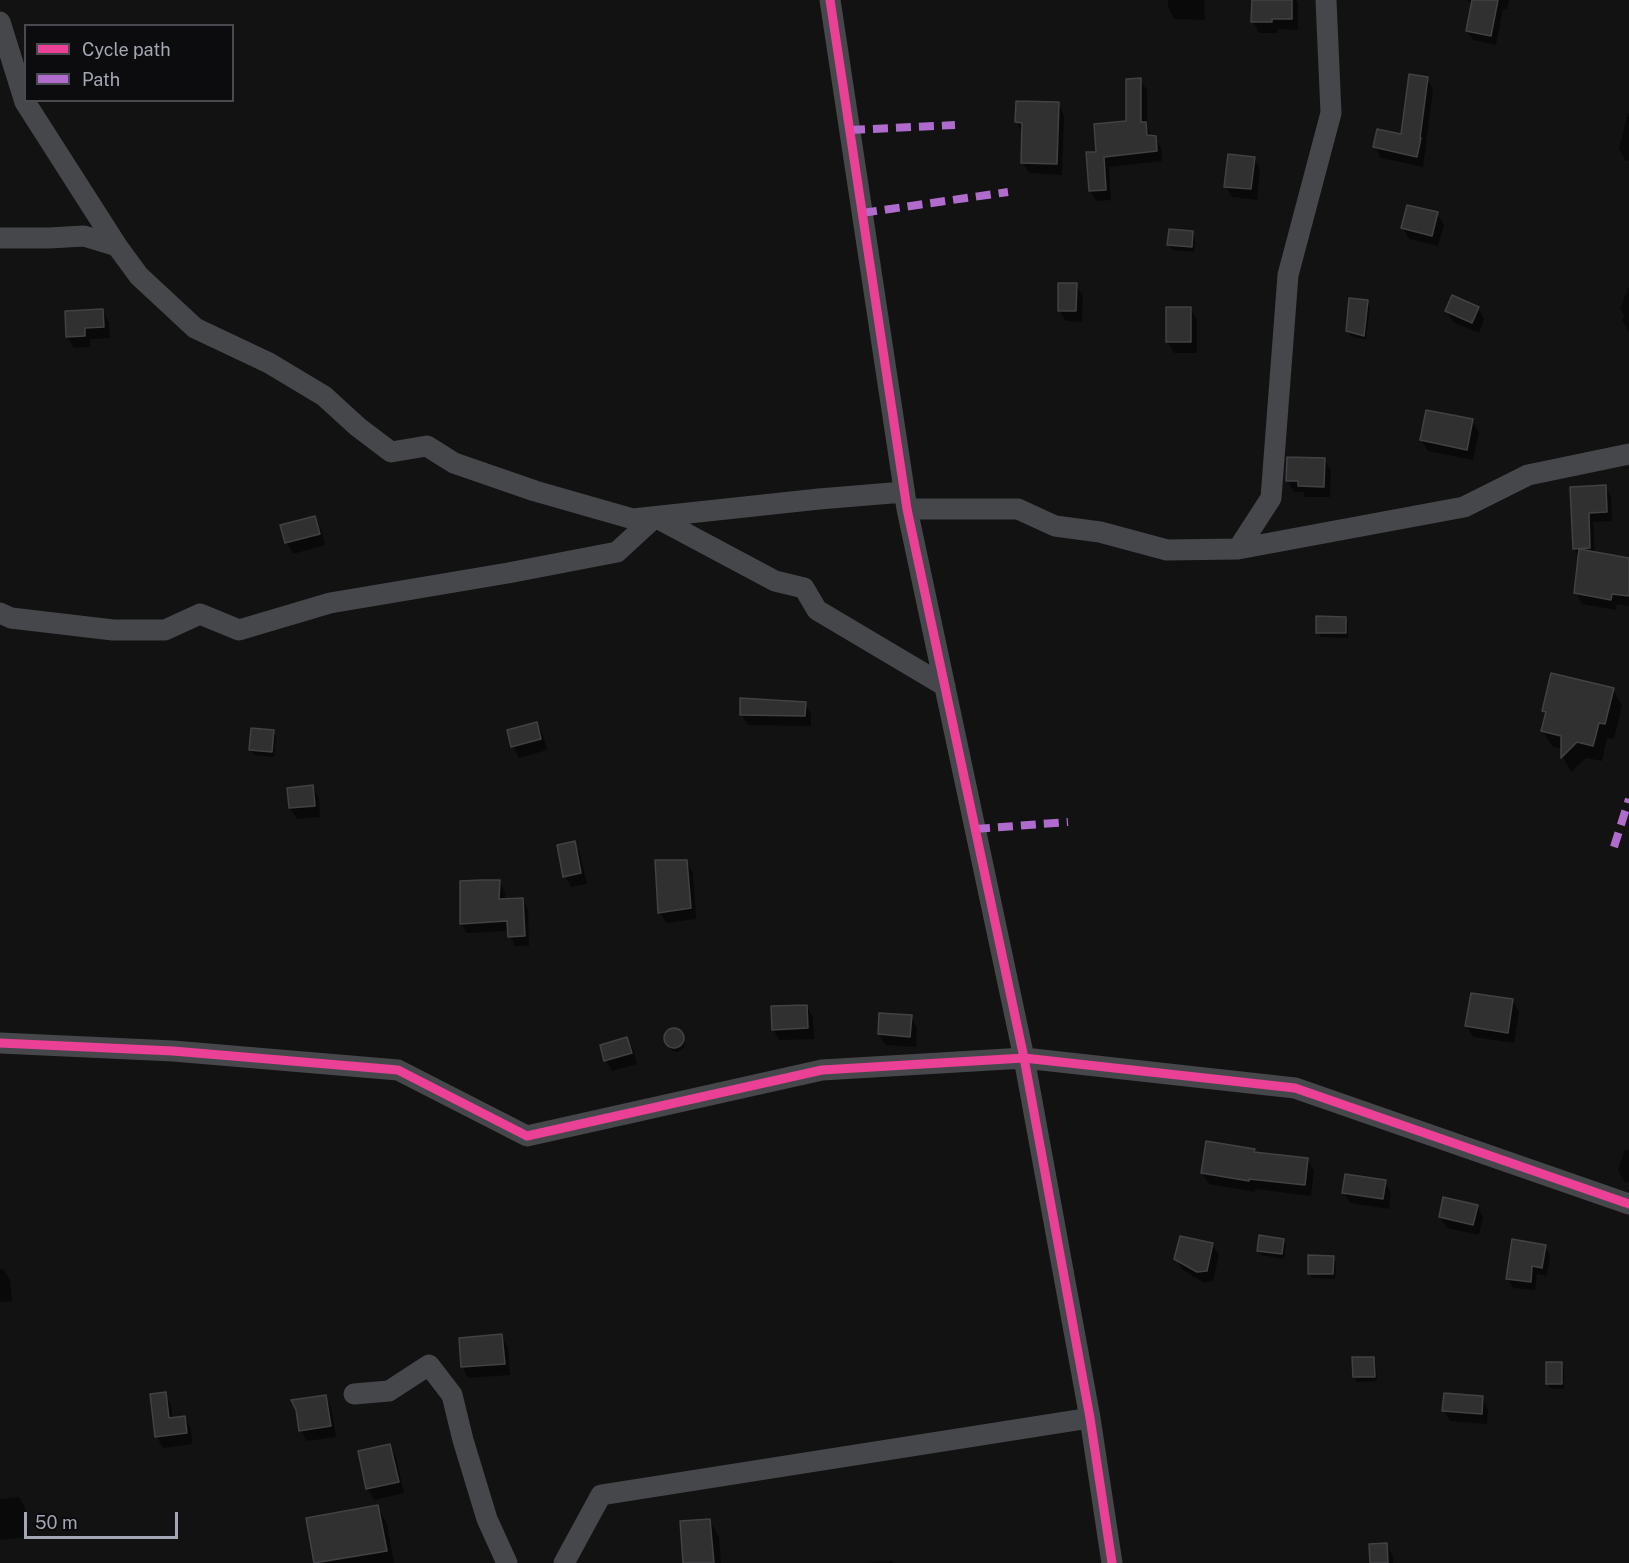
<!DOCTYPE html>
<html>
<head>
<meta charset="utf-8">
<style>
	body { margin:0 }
	#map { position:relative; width:1629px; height:1563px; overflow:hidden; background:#121212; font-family:"Public Sans",sans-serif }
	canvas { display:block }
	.legend { position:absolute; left:24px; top:24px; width:210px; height:78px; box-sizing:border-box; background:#0c0c0e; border:2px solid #484a50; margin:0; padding:8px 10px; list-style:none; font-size:18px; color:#a3a7b4 }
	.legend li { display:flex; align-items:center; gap:12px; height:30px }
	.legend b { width:30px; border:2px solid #484a50 }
	.scale { position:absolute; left:24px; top:1512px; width:154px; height:27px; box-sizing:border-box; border:3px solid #a3a7b4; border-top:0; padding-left:8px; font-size:18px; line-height:21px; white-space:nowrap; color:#a3a7b4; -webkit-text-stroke:4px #0c0c0e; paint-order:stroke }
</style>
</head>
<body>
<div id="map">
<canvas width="1629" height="1563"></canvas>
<ul class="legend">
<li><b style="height:8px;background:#ea4096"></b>Cycle path</li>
<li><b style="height:8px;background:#b06ccc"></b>Path</li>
</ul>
<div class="scale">50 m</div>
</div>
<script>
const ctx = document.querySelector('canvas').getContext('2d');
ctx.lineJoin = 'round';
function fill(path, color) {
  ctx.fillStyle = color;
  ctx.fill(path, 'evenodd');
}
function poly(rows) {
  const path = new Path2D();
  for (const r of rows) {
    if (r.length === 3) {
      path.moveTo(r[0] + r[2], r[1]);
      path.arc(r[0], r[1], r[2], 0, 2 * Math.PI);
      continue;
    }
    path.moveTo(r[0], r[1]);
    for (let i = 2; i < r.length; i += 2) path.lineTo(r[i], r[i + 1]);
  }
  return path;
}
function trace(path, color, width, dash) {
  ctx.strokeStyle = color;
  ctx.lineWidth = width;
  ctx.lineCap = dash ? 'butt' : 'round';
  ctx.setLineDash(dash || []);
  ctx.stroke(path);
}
fill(poly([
	[1168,0,1204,0,1205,20,1174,19,1168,7],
	[1253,0,1296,0,1298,3,1298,30,1278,29,1278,33,1259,33,1253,21],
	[1465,0,1509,0,1507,10,1503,9,1496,45,1473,40,1467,31,1473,3],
	[1427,79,1433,90,1423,167,1381,158,1375,146,1402,136],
	[1140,80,1147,90,1147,126,1151,137,1155,138,1161,148,1162,161,1109,167,1111,200,1096,201,1090,191,1098,154,1127,122],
	[1058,104,1064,115,1062,175,1029,173,1022,162,1023,134,1017,122],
	[1628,113,1629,113,1629,161,1625,160,1619,149],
	[1254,158,1260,169,1257,200,1232,197,1226,186],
	[1437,214,1444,225,1438,246,1409,239,1403,228],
	[1192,233,1195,238,1194,252,1172,250,1169,245],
	[1076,285,1083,296,1082,322,1066,321,1059,310],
	[1628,288,1629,289,1629,332,1622,320,1624,315,1620,309],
	[1367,302,1370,307,1366,340,1351,336,1348,331],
	[1190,308,1197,320,1197,353,1174,353,1168,342],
	[1478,308,1484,319,1479,333,1453,322,1446,311],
	[103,311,109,322,110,338,90,339,90,347,74,348,67,337,66,313],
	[1472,421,1479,432,1473,460,1428,451,1421,440],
	[1325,460,1331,471,1330,497,1305,497,1303,492,1294,492,1287,481],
	[1606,487,1611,497,1612,521,1593,522,1595,553,1629,559,1629,606,1617,604,1616,610,1582,604,1576,592,1579,557,1574,548,1572,489],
	[315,518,321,529,325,545,293,554,287,543,282,527],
	[1346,619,1348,624,1348,638,1321,637,1318,632],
	[1613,690,1622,705,1614,739,1607,738,1602,761,1586,758,1571,772,1563,757,1563,749,1552,746,1543,731,1546,715,1544,711],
	[805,703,811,714,811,726,748,725,741,714],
	[537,724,543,735,547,750,519,758,513,746],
	[273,731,276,736,274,757,254,755,251,750],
	[312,787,319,798,320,817,297,819,290,808],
	[574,843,580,854,587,884,571,887,565,876],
	[686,861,693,873,696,919,666,923,660,912],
	[499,882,505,892,505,900,522,899,528,909,529,946,515,946,510,936,509,931,467,933,461,923],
	[1512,1000,1519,1012,1514,1043,1473,1037,1467,1026],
	[806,1006,813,1017,814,1039,779,1040,773,1029],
	[911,1017,917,1028,916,1047,885,1045,879,1034],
	[674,1030,679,1032,685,1043,684,1048,678,1052,672,1051,666,1041,667,1034],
	[626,1038,633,1049,637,1064,612,1071,606,1060],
	[1625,1149,1629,1151,1629,1183,1624,1181,1618,1170],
	[1254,1150,1256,1154,1307,1160,1314,1171,1311,1196,1255,1189,1255,1192,1209,1184,1202,1173],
	[1385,1182,1391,1193,1389,1209,1350,1203,1343,1192],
	[1477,1206,1483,1217,1479,1235,1447,1228,1440,1217],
	[1283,1240,1286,1245,1284,1259,1261,1255,1258,1250],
	[1212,1244,1219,1255,1213,1281,1204,1283,1183,1270,1176,1259],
	[1545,1247,1550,1255,1547,1276,1537,1274,1535,1290,1513,1288,1508,1279],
	[1333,1257,1336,1262,1335,1279,1312,1278,1309,1273],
	[0,1269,3,1269,10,1280,12,1301,0,1302],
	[501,1336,508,1347,510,1375,468,1378,462,1366],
	[1373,1358,1376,1363,1377,1381,1357,1382,1354,1377],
	[1562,1364,1564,1369,1564,1389,1550,1388,1547,1383],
	[165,1394,171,1405,173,1419,185,1418,191,1429,192,1444,163,1448,157,1437],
	[325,1397,331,1407,336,1437,307,1441,301,1431],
	[1482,1397,1488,1409,1487,1424,1450,1421,1444,1410],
	[390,1446,396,1457,404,1493,374,1500,368,1489,360,1452],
	[19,1497,25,1508,28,1537,0,1540,0,1499],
	[378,1507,387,1524,394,1563,316,1563,308,1519],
	[709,1520,719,1537,721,1563,685,1563],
	[1386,1545,1393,1556,1393,1563,1372,1563],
	[892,1561,893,1563,863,1563]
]), '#0007');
const building = poly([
	[1252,0,1292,0,1292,19,1272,19,1272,22,1251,22,1252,0],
	[1472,0,1498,0,1491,36,1466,31,1472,0],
	[1409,74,1428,77,1420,138,1421,138,1417,157,1373,147,1377,129,1401,134,1409,74],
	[1141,78,1141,122,1146,122,1147,135,1156,136,1157,151,1104,157,1106,190,1089,191,1086,152,1096,152,1094,124,1126,121,1126,79,1141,78],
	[1016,101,1059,102,1057,164,1021,163,1022,123,1015,122,1016,101],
	[1228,154,1255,157,1251,189,1224,187,1228,154],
	[1407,205,1438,212,1432,236,1401,228,1407,205],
	[1169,229,1193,231,1192,247,1167,245,1169,229],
	[1058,283,1077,283,1076,311,1058,311,1058,283],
	[1452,295,1479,307,1472,323,1445,311,1452,295],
	[1349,298,1368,300,1364,336,1346,331,1349,298],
	[1166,307,1191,307,1191,342,1166,342,1166,307],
	[103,309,104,327,85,328,85,336,66,337,65,311,103,309],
	[1426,410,1473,419,1467,450,1420,440,1426,410],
	[1287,457,1325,458,1324,487,1298,486,1298,481,1286,481,1287,457],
	[1606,485,1607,512,1589,513,1590,548,1573,549,1570,487,1606,485],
	[315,516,320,534,285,543,280,525,315,516],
	[1579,549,1629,558,1629,596,1612,594,1611,600,1574,593,1579,549],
	[1316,616,1346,617,1346,633,1316,633,1316,616],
	[1551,673,1614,688,1605,724,1599,723,1593,746,1577,742,1561,758,1561,736,1541,731,1546,712,1542,711,1551,673],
	[740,698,806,702,805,716,740,715,740,698],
	[537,722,541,739,511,747,507,730,537,722],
	[251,728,274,730,272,752,249,750,251,728],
	[313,785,315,806,289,808,287,788,313,785],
	[575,841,581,873,563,877,557,845,575,841],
	[655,860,687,860,691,908,658,913,655,860],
	[481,880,500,880,499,899,523,898,525,936,508,937,507,921,460,924,460,881,481,880],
	[1471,993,1513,999,1508,1033,1465,1026,1471,993],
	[807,1005,808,1028,772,1030,771,1006,807,1005],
	[879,1013,912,1015,910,1037,878,1034,879,1013],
	[674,1038,10],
	[627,1037,632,1053,604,1061,600,1045,627,1037],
	[1206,1141,1255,1149,1254,1152,1308,1158,1305,1185,1249,1179,1249,1181,1201,1173,1206,1141],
	[1345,1174,1386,1180,1383,1199,1342,1193,1345,1174],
	[1443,1197,1478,1205,1473,1225,1439,1217,1443,1197],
	[1259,1235,1284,1239,1282,1254,1257,1251,1259,1235],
	[1180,1236,1213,1243,1207,1271,1197,1272,1174,1259,1180,1236],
	[1512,1239,1546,1245,1542,1268,1532,1266,1531,1282,1506,1279,1512,1239],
	[1308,1255,1334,1256,1333,1274,1308,1274,1308,1255],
	[502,1334,505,1364,461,1367,459,1338,502,1334],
	[1352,1357,1374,1357,1375,1377,1353,1377,1352,1357],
	[1546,1362,1562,1362,1562,1384,1546,1384,1546,1362],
	[166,1392,169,1418,185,1416,187,1433,155,1437,150,1394,166,1392],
	[1444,1393,1483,1396,1482,1414,1442,1411,1444,1393],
	[326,1395,331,1426,299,1431,296,1410,291,1400,326,1395],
	[390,1444,399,1482,366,1489,358,1451,390,1444],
	[378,1505,387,1551,314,1563,306,1518,378,1505],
	[710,1519,714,1563,683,1563,680,1521,710,1519],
	[1387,1543,1388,1563,1370,1563,1369,1544,1387,1543]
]);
fill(building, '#303031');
trace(building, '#424246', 1.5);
trace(poly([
	[830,0,907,509,1024,1058,1090,1418,1112,1563],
	[0,22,25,102,117,246],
	[0,238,49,238,84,236,117,246,139,276,195,328,269,363,324,396,358,427,391,452,427,446,454,463,535,491,633,519,819,499,904,492],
	[907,509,1018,509,1055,526,1100,532,1167,550,1238,549,1464,507,1528,475,1629,454],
	[1238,549,1271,498,1288,275,1331,113,1326,0],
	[0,613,11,618,113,630,165,630,200,614,239,630,330,603,508,573,617,552,655,517,775,581,804,588,817,610,945,686],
	[0,1043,173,1051,398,1070,527,1136,822,1070,1024,1058,1295,1088,1629,1204],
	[354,1394,389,1391,429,1365,452,1395,463,1440,487,1519,507,1563],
	[564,1563,601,1495,1090,1418]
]), '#46474b', 21);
trace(poly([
	[850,130,955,125],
	[862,213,1008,192],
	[975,829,1068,822],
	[1614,847,1629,799]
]), '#b06ccc', 8, [15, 8]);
trace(poly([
	[830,0,907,509,1024,1058,1090,1418,1112,1563],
	[0,1043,173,1051,398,1070,527,1136,822,1070,1024,1058,1295,1088,1629,1204]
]), '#ea4096', 9);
</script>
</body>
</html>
